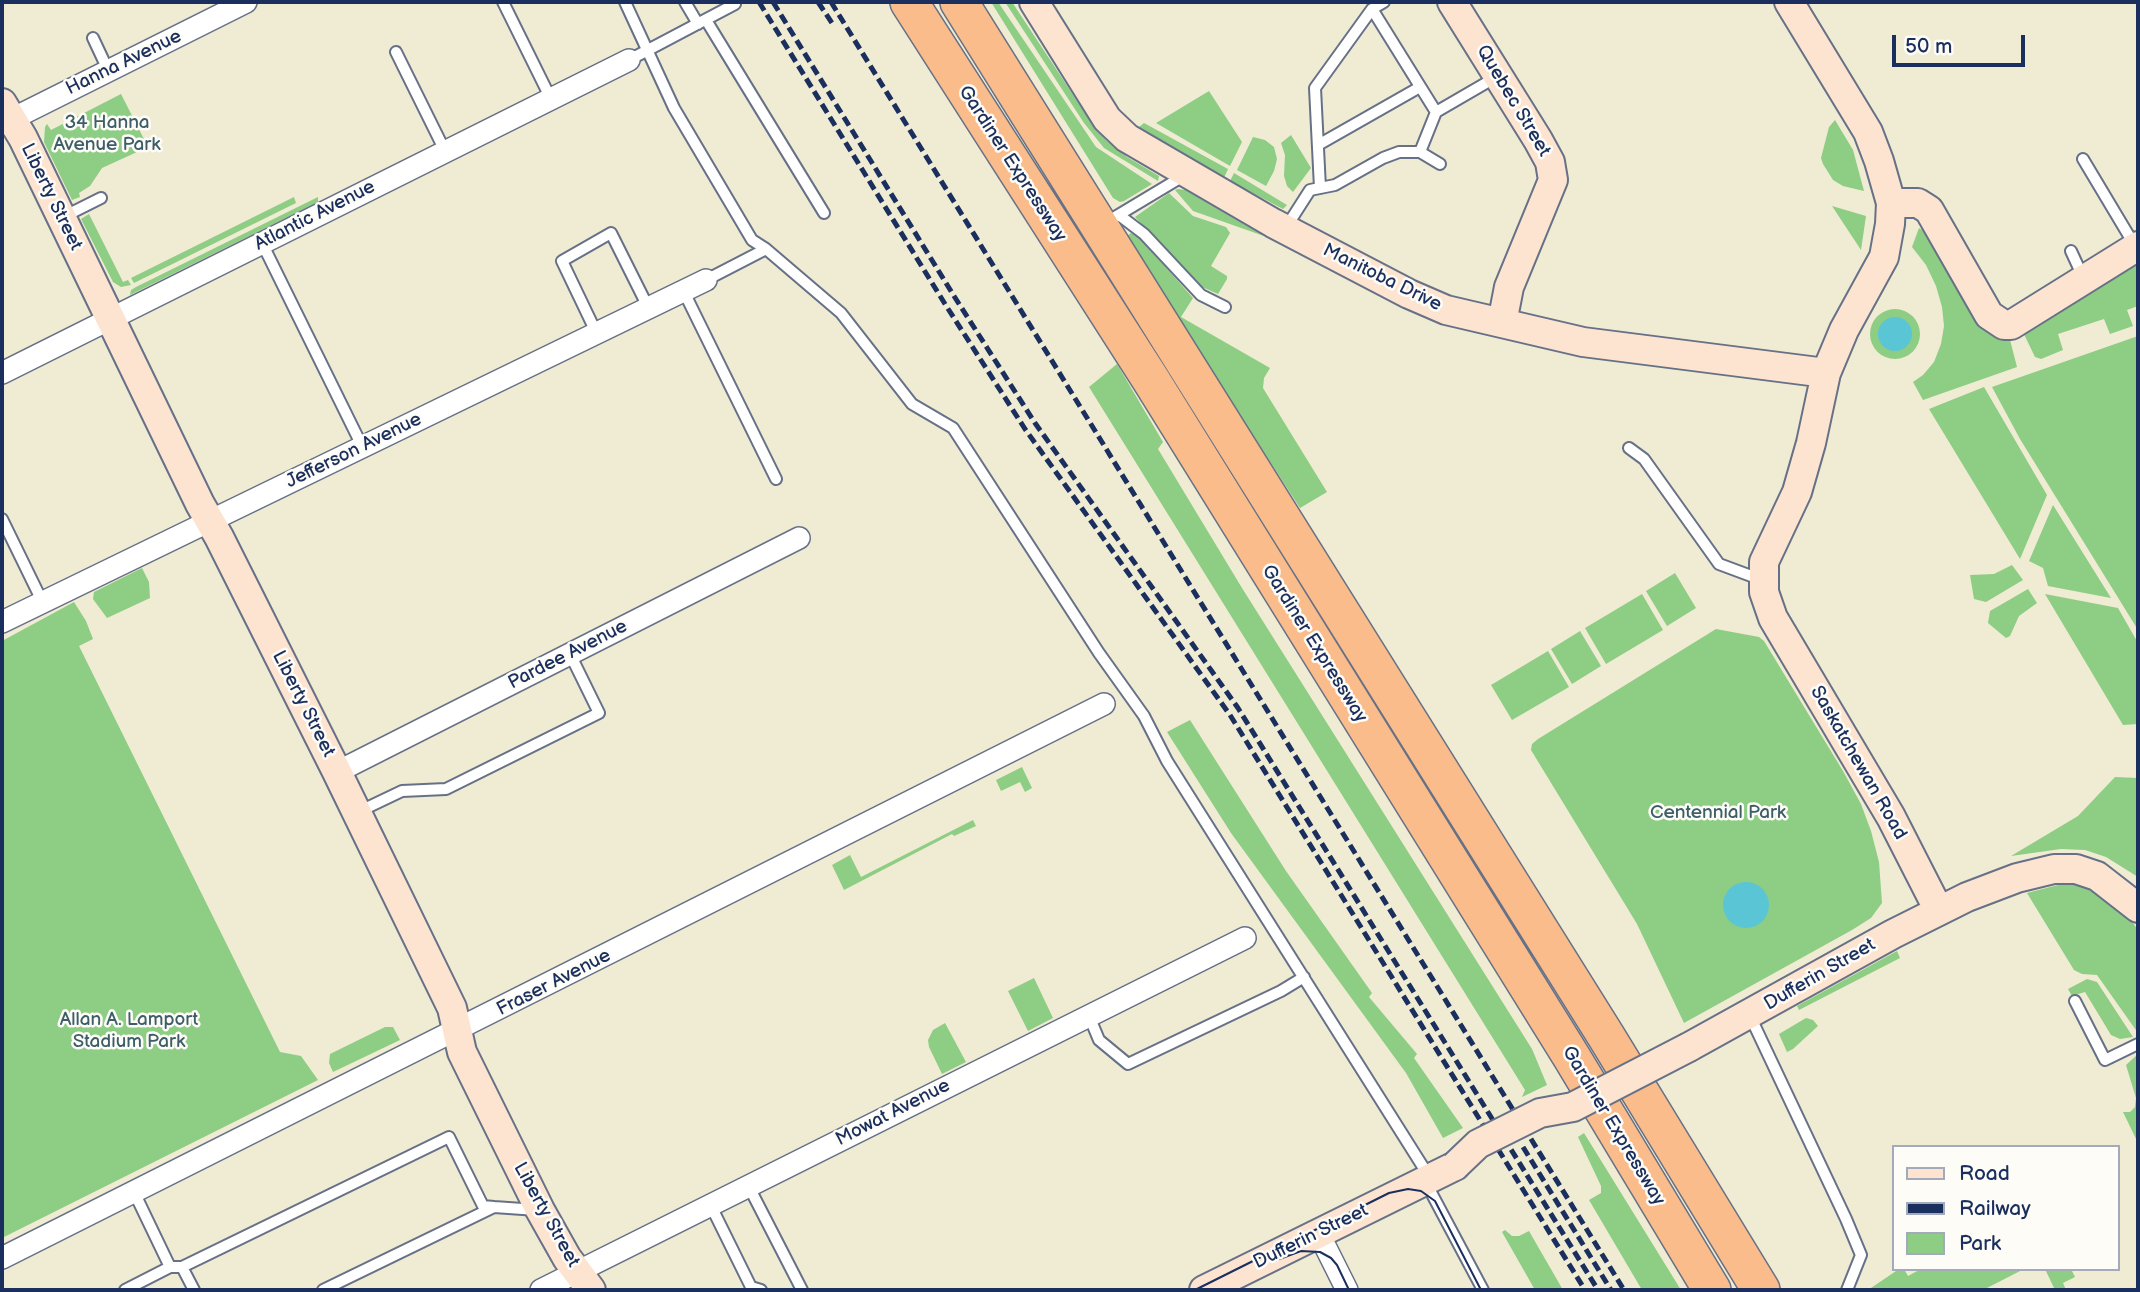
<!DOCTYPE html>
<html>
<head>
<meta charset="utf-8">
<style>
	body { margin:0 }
	#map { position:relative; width:2140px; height:1292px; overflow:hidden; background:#f0ebd3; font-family:"Balsamiq Sans",sans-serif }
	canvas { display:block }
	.frame { position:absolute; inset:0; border:4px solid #1b2f5e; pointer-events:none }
	.legend { position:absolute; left:1892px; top:1145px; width:228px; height:126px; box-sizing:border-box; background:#fdfcf7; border:2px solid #a3aaba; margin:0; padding:9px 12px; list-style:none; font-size:21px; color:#1b2f5e }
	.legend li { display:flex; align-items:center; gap:14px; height:35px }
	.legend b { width:35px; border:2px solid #a3aaba }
	.scale { position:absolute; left:1892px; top:35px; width:133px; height:32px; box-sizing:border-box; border:4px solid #1b2f5e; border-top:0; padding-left:9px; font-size:21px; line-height:24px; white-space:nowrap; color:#1b2f5e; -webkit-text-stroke:5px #fdfcf7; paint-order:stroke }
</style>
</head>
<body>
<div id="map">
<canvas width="2140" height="1292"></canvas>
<div class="frame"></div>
<ul class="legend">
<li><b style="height:9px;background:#fde4d0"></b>Road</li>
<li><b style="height:9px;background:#1b2f5e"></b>Railway</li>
<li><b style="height:19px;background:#8dcd84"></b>Park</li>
</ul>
<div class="scale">50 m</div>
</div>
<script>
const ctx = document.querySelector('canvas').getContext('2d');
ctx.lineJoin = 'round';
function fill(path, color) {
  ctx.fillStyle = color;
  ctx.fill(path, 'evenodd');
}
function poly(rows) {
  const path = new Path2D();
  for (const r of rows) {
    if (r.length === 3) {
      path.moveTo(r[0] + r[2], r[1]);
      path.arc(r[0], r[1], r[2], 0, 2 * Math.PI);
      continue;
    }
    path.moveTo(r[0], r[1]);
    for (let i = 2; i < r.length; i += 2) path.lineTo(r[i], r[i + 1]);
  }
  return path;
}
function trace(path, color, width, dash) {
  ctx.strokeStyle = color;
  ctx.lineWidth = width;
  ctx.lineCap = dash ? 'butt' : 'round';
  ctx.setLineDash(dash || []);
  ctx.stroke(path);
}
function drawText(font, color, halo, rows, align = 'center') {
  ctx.font = font + ' "Balsamiq Sans",sans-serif';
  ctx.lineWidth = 5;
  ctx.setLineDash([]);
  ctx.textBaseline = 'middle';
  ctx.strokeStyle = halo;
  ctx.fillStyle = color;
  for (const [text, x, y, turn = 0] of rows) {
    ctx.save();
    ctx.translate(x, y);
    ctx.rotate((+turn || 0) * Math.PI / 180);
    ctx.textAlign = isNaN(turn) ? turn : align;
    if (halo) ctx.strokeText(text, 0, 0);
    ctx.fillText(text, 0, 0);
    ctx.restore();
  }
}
fill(poly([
	[991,2,998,2,1096,147,1152,184,1124,201,1120,202,1113,198],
	[1005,2,1012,2,1091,122,1107,141,1127,157,1159,176,1158,181,1104,148,1084,123],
	[1209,91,1242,142,1230,166,1156,123],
	[121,94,148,147,102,168,90,186,79,193,80,197,72,200,44,142,45,127,47,124,51,130],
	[1835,120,1853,150,1864,191,1843,186,1833,180,1823,164,1821,158,1829,127],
	[1144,123,1228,169,1224,178,1152,139,1139,127],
	[1291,135,1311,168,1293,192,1287,186,1284,176,1285,155,1281,143],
	[1253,137,1265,140,1274,147,1277,159,1274,171,1266,186,1237,170],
	[1234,173,1287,205,1283,209,1230,181],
	[1178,189,1185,190,1264,236,1193,211,1175,190],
	[1169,193,1193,216,1226,227,1230,233,1211,266,1227,276,1227,279,1218,294,1200,286,1135,217],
	[294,197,296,203,134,283,131,278],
	[318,197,318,202,130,295,131,290,136,287],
	[1832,206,1866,216,1861,250],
	[89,214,123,282,128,280,131,285,121,287,113,282,81,219],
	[1919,228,1926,232,1986,330,1997,337,2009,336,2017,367,1923,400,1913,382,1923,375,1934,362,1941,344,1944,326,1942,307,1936,286,1926,265,1912,247],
	[1131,233,1138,236,1193,298,1181,317,1270,368,1264,378,1263,388,1327,492,1300,508,1232,403,1194,353,1124,238],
	[2138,255,2138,306,2127,310,2133,326,2110,334,2104,319,2058,334,2063,350,2041,359,2035,357,2022,330],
	[1895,334,25],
	[2138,336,2138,630,2020,439,1992,387],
	[1117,364,1163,442,1158,449,1242,588,1532,1049,1547,1085,1522,1097,1525,1090,1089,387],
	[1984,387,2047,495,2020,559,1929,409],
	[2053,505,2111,598,2048,586,2043,568,2029,561],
	[2012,565,2023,580,1986,602,1974,599,1970,575,1994,574],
	[142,568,149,582,150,598,107,618,93,599,94,592],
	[1675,573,1696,608,1667,626,1646,591],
	[2028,589,2037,603,2019,616,2010,636,2006,638,1988,623,1990,611],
	[1642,594,1663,630,1606,664,1585,628],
	[2045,594,2118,608,2138,643,2138,724,2123,725],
	[74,602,86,621,93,639,79,646,280,1052,301,1056,318,1080,2,1238,2,641],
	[1716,629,1759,637,1764,641,1843,771,1861,804,1871,831,1879,862,1882,903,1871,918,1852,930,1684,1023,1637,924,1531,750,1532,744,1538,739],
	[1580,631,1601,666,1572,684,1551,649],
	[1548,651,1569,687,1512,720,1491,685],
	[1190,720,1286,871,1372,993,1369,997,1417,1054,1414,1058,1463,1128,1443,1138,1406,1073,1231,833,1167,732],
	[1022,767,1032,788,1025,792,1020,782,1001,791,996,780],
	[2115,777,2138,778,2138,877,2106,857,2085,850,2061,849,2011,856,2078,816],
	[973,820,976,826,954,836,952,834,844,890,832,865,850,855,861,877],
	[2062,884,2077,885,2109,898,2125,912,2138,930,2138,1033,2097,975,2082,974,2074,970,2027,893],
	[1897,951,1900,958,1799,1010,1797,1006],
	[1034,978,1053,1018,1028,1031,1008,991],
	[2087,979,2097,982,2133,1037,2120,1039,2111,1035,2085,992,2072,996,2068,989],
	[1806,1018,1813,1020,1818,1026,1793,1049,1787,1052,1779,1034],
	[945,1023,966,1062,942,1074,929,1047,928,1040,933,1030],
	[385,1027,393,1027,400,1040,333,1072,329,1063,330,1054],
	[2138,1054,2138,1143,2123,1112,2130,1112,2135,1107,2136,1098,2126,1065],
	[1584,1133,1681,1290,1642,1290,1589,1200,1601,1193,1601,1186,1578,1137],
	[1505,1230,1512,1236,1519,1236,1529,1231,1563,1290,1535,1290,1502,1232],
	[1899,1269,1904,1269,1908,1276,1921,1269,2024,1269,1983,1290,1868,1290],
	[2045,1269,2071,1269,2075,1277,2063,1283,2066,1290,2055,1290]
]), '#8dcd84');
fill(poly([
	[1895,334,17],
	[1746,905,23]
]), '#5ac5d4');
const lane = poly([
	[503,2,551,99],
	[625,2,674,108,752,240,766,249],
	[685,2,698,24],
	[1372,9,1436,112,1498,76],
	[706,20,824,213],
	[93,38,108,70],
	[396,52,445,151],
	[629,60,735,4],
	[1318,145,1420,87],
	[1420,152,1436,112],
	[2083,159,2135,246],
	[1320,188,1315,88,1372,9,1384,2],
	[1119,215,1144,234,1201,295,1225,307],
	[63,217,101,198],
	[1115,217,1185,175],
	[1285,229,1310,190,1335,185,1383,158,1399,152,1420,152,1440,164],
	[262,243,362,446],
	[2071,251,2083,277],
	[706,280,766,249,841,313,912,404,953,428,1099,653,1144,716,1167,761,1430,1178],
	[683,290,776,479],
	[596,332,562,261,611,233,648,307],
	[1629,448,1644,459,1719,564,1762,580],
	[2,519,43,603],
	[358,812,402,791,446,789,599,713,570,654],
	[2075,1001,2105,1060,2138,1044],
	[1089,1016,1099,1040,1128,1064,1281,991,1304,977],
	[1750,1016,1846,1219,1861,1255,1847,1290],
	[1425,1181,1483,1290],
	[748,1185,802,1290],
	[134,1192,170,1267,182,1267,449,1137,483,1206,494,1207],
	[710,1204,751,1287,761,1290],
	[182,1267,194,1290],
	[125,1290,170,1267],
	[323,1290,494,1207,537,1210]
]);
const street = poly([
	[2,124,246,2],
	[2,373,629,60],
	[2,622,706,280],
	[337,772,799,538],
	[1319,1234,1347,1290],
	[2,1258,1104,704],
	[541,1290,1245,938]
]);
const secondary = poly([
	[1034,2,1107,119,1127,138,1273,223,1409,294,1446,310,1583,342,1826,373],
	[1452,2,1538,140,1550,162,1553,180,1509,287,1502,323],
	[1789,2,1868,132,1879,161,1891,203,1890,224,1884,257,1844,330,1826,373,1811,443,1797,492,1764,562,1764,592,1773,618,1891,817,1939,911],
	[2,103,23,138,200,504,219,537,337,772,452,1008,462,1052,540,1210,567,1258,591,1290],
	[1891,203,1918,203,1929,210,1989,315,2004,325,2011,325,2138,246],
	[1689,1047,1893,934,1967,897,2017,878,2054,869,2076,869,2097,876,2138,908],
	[1204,1290,1455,1166]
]);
const highway = poly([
	[909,2,1151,380,1571,1056,1712,1290],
	[959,2,1606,1036,1761,1290]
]);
trace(lane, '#667187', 14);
trace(street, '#667187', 24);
trace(secondary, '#667187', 32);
trace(highway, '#667187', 40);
trace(lane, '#fff', 10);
trace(street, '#fff', 21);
trace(secondary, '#fde4d0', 28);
trace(highway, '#f9bc8a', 37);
trace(poly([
	[1274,1261,1301,1251,1320,1252,1331,1258,1337,1265,1349,1290],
	[1195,1290,1389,1193,1408,1189,1421,1191,1435,1201,1481,1290]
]), '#1b2f5e', 2);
trace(poly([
	[759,2,945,304,1025,429,1230,715,1585,1290],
	[773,2,954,296,1035,423,1238,708,1598,1290],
	[818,2,832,23],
	[831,2,1624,1290],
	[1523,1147,1611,1290]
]), '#1b2f5e', 5, [10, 5]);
const secondaryBridge = poly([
	[1455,1166,1478,1144,1540,1113,1573,1107,1689,1047]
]);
trace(secondaryBridge, '#667187', 32, []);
trace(secondaryBridge, '#fde4d0', 28);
drawText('19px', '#1b2f5e', '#fdfcf7', [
	["Hanna Avenue",124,63,-26],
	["Quebec Street",1513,101,59],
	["Gardiner Expressway",1012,164,57],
	["Liberty Street",51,197,64],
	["Atlantic Avenue",315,216,-27],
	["Manitoba Drive",1382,278,26],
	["Jefferson Avenue",354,451,-26],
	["Gardiner Expressway",1314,644,58],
	["Pardee Avenue",568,655,-27],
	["Liberty Street",303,704,63],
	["Saskatchewan Road",1858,763,60],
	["Dufferin Street",1820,975,-30],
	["Fraser Avenue",554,983,-27],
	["Mowat Avenue",893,1113,-27],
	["Gardiner Expressway",1613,1126,59],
	["Liberty Street",546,1215,61],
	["Dufferin Street",1311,1237,-26]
]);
drawText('19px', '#3d5e69', '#fdfcf7', [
	["34 Hanna",107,123],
	["Avenue Park",107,145],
	["Centennial Park",1718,813],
	["Allan A. Lamport",129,1020],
	["Stadium Park",129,1042]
]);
</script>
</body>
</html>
